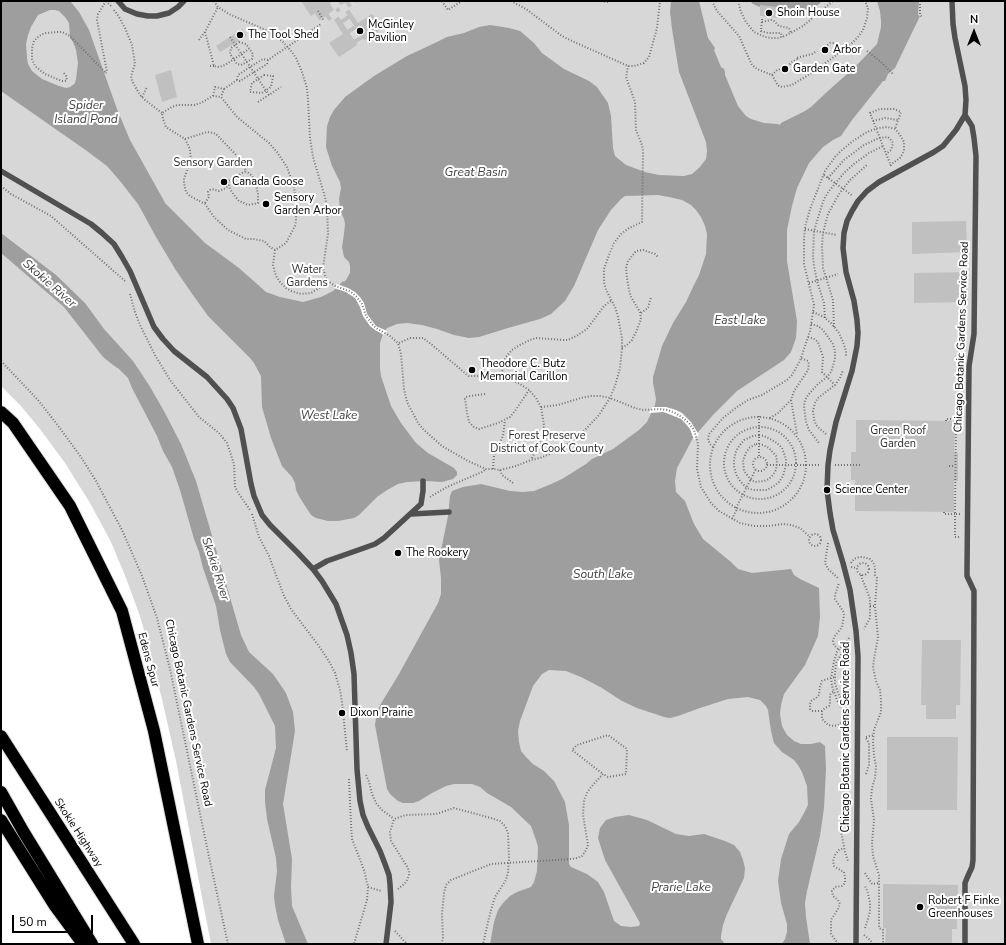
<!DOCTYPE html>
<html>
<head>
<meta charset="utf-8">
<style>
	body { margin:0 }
	#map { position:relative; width:1006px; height:945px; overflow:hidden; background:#fff; font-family:"Nunito Sans",sans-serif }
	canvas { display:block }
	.frame { position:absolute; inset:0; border:2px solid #000; pointer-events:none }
	.north { position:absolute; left:954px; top:12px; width:40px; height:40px; -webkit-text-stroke:3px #fff; paint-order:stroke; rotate:0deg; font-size:11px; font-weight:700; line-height:16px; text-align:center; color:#000 }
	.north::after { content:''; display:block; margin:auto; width:14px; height:18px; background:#000; clip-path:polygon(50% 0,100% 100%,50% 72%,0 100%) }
	.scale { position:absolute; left:12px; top:915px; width:81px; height:18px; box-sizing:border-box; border:2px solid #000; border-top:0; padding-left:5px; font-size:12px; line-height:14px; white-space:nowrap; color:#000; -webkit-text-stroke:3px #fff; paint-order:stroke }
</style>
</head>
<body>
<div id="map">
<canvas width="1006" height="945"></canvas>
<div class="frame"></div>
<div class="north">N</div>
<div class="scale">50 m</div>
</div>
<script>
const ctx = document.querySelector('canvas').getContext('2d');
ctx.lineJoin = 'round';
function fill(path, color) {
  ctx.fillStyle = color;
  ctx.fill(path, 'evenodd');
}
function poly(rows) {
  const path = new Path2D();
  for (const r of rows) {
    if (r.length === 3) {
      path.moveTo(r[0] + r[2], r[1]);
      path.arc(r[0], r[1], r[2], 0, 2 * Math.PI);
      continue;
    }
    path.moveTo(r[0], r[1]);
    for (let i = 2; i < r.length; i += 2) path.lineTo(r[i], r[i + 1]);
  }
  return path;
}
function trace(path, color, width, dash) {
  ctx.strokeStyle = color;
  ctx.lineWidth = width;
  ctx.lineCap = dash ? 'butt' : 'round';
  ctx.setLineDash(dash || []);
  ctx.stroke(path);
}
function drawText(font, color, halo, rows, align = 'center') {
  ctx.font = font + ' "Nunito Sans",sans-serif';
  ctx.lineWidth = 4;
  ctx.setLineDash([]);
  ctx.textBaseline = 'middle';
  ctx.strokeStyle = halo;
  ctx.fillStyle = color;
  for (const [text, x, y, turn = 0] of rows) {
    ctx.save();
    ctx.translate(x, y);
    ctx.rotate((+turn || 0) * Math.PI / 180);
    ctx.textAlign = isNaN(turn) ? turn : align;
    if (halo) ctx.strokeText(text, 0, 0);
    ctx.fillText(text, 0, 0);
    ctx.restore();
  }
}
fill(poly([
	[1,1,1005,1,1005,944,211,944,176,761,162,699,141,619,126,578,111,542,90,503,65,463,40,429,20,405,1,386]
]), '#d7d7d7');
fill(poly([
	[1,1,70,1,79,12,89,30,117,109,130,140,163,199,165,203,205,243,239,268,266,292,280,297,303,302,321,297,333,291,343,281,344,282,346,280,350,273,350,266,349,262,344,257,342,247,344,234,345,224,344,219,340,210,339,199,341,188,340,182,332,166,326,147,327,126,330,117,334,110,345,97,374,76,407,56,437,42,447,37,464,33,479,27,490,25,509,28,520,31,534,43,542,53,564,69,589,81,597,87,608,103,611,116,613,148,615,156,626,165,645,172,659,175,684,176,692,174,699,168,706,159,707,151,706,142,679,72,672,29,670,12,671,1,699,1,708,38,715,48,714,50,721,67,724,69,725,72,725,75,738,106,746,116,751,119,764,123,778,124,780,125,781,123,805,111,811,107,829,90,854,68,877,44,881,27,881,21,880,11,877,1,919,1,918,15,920,16,895,68,888,74,885,81,883,81,872,95,852,120,841,136,833,140,823,147,809,163,797,188,792,206,787,230,787,261,797,321,796,338,791,352,784,360,737,391,713,415,693,438,677,468,675,481,676,492,685,501,694,524,703,539,731,562,738,569,752,573,791,569,794,575,800,579,819,588,820,617,818,636,805,665,784,694,781,705,780,714,782,726,787,735,794,741,801,744,811,744,820,742,825,746,826,769,824,808,820,836,807,891,805,903,806,917,810,944,782,944,785,939,787,932,787,924,781,903,778,881,781,859,789,834,799,822,804,813,808,805,807,786,802,772,798,765,794,760,782,752,774,743,771,731,768,710,766,706,760,700,748,697,728,699,700,708,678,716,670,718,664,717,637,708,622,701,602,688,581,677,566,671,549,670,542,674,533,686,520,721,518,731,519,742,521,751,526,757,533,764,544,771,554,781,565,802,569,825,569,864,571,867,587,874,598,882,604,892,614,921,621,926,631,927,639,926,640,923,605,860,598,838,600,828,606,820,615,817,629,815,647,820,676,834,689,836,704,834,725,841,734,845,740,852,743,860,745,868,744,878,727,914,723,925,721,936,721,939,725,944,490,944,494,922,498,910,503,903,510,896,517,892,531,887,534,882,537,871,538,847,536,840,531,826,511,807,487,793,480,787,472,784,454,784,446,786,432,793,419,801,413,803,403,803,398,801,390,794,387,789,375,725,377,711,382,702,399,674,438,603,441,594,441,578,439,560,448,516,450,496,452,491,463,487,481,484,510,491,523,492,534,491,549,485,562,479,586,464,592,459,613,449,639,430,647,422,655,405,656,399,653,383,653,377,662,346,673,323,686,302,693,287,699,275,706,254,707,234,705,226,701,217,696,210,691,205,682,200,669,197,658,195,625,196,621,199,611,210,598,230,574,286,565,301,551,314,540,319,508,328,479,337,469,338,454,335,437,329,422,325,407,323,397,324,387,328,383,334,380,343,380,368,381,376,391,406,401,423,416,443,428,453,454,468,457,472,457,475,453,479,442,482,426,481,407,482,398,484,387,490,377,497,359,515,354,518,338,521,328,521,316,518,311,515,300,498,296,490,295,483,292,477,282,466,271,438,262,407,261,376,254,363,250,358,208,316,193,295,175,269,174,267,156,237,138,204,120,181,107,166,87,151,1,91],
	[50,10,55,10,59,11,65,17,69,23,70,38,73,42,76,50,78,63,76,79,75,83,73,85,70,87,66,88,59,86,42,79,32,71,28,64,27,58,26,44,28,35,31,27,38,15],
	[750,1,822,1,818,5,812,8,795,12,760,7,753,4],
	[1,233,56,275,85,303,104,329,133,361,149,385,165,413,181,444,196,481,241,635,249,652,273,674,286,693,293,712,295,731,283,804,292,859,291,887,292,906,308,944,286,944,278,920,275,905,274,896,277,871,276,858,267,819,265,802,265,790,276,748,275,726,259,694,254,687,230,662,226,654,220,630,216,606,203,568,199,552,194,539,180,490,172,467,163,451,157,436,132,388,128,378,119,369,113,365,103,357,64,307,1,253]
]), '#9e9e9e');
fill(poly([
	[337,284,348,288,355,292,360,297,364,303,367,314,376,326,387,331,384,335,375,330,370,326,363,316,360,307,355,298,346,292,334,288],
	[652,407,666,407,676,410,682,413,691,422,699,435,694,440,690,429,685,423,681,419,669,414,663,412,649,413]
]), '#fff');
fill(poly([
	[301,1,358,1,348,8,358,23,372,14,383,28,339,57,329,43,343,34,333,18,322,25,315,13,311,16],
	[760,5,779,7,778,18,760,16],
	[242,29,247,35,245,37,220,52,216,46],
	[171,70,177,97,162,102,155,75],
	[966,221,967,252,912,254,912,222],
	[967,272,968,302,914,303,914,273],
	[856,420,955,421,954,453,958,453,958,481,954,481,954,512,855,511,855,480,851,480,851,452,856,452],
	[922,640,961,640,960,705,956,705,956,719,926,719,926,705,921,705],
	[887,737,958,737,957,810,887,810],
	[883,884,958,885,957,929,952,929,952,944,885,944,886,928,883,928]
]), '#c0c0c0');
trace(poly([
	[333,1,361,43],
	[321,24,354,1]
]), '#d9d9d9', 8, [8, 4]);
const highway = poly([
	[1,412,13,423,70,506,122,611,154,731,198,944],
	[1,736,134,944],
	[1,792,23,831,92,944],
	[1,820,55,906,83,944]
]);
trace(highway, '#dbdbdb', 14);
trace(poly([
	[106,1,111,6],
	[106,1,98,14,97,20,107,72,106,73],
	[214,1,218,7,229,14,268,31,282,41,292,52,296,58,302,72,307,88,308,100,310,138,313,157,325,197,327,207,328,234,323,268,326,278,328,281,335,286,344,289,351,292,356,296,362,304,366,316,372,324,376,328,390,336,398,343,401,354,404,389,407,402,418,423,424,430,442,446,468,461,486,469,493,469,500,470,516,466,531,460,540,458,550,454,563,448,583,432,599,415,610,398,615,386,620,368,622,348,622,338,618,317,615,307,606,290,604,282,604,269,609,255,614,243,621,234,629,228,642,222,643,152,642,145,636,130,635,102,626,77,628,66],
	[442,1,448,10,462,1],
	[511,1,526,9,562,36,572,41,628,66,634,66,644,63,649,57,657,28,660,1],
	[601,1,607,2,609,1],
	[712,1,717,11,739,36,752,65,757,69,772,75,777,84,779,86,782,87,792,85,810,74,849,46,858,37,863,30,867,18,868,8,865,1],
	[738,1,741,12,746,22,754,32,765,37,772,38,778,38,785,36,803,26,833,1],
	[920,1,920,15,922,17],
	[114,10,119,17,125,28,132,45,135,64,131,76,132,81,140,95,145,100,162,113],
	[318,11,324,21],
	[762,19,761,31,768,33,781,33,782,37],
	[762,22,771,20,774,21,779,26,789,28,791,33],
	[205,32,214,66,219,67,225,65,249,49],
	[230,37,269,95],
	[199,40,206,30,218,7],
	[239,42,246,44,253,54,252,59,241,65,237,64,230,54,231,48,239,42],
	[825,47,830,43,834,43,837,45,842,50],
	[867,51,881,62,893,74],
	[210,66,214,66],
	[64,73,66,76,67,80,65,81,62,81,45,74,35,66,32,59,32,48,34,41,39,36,45,33,58,32,62,32,70,36,106,73],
	[264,75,273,76,271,87,262,93,250,92,252,83,264,75],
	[772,75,777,70,787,67,792,62,797,59,796,58,812,54,817,51],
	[237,80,238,75,250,67,263,59,268,60,321,24],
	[224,89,237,80,240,81,267,64,268,60],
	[213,96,215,87,224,89,221,97],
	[142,97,147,87],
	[258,102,281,87],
	[873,121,885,118,898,120],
	[185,139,207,132,213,133,216,134,239,158,243,164,246,171,228,181,230,189,234,195,239,201,244,203,248,205,258,203,258,194,255,180,251,175,246,171],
	[891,166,870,113,880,109,894,109,901,112,895,129],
	[824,175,853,196],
	[828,178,844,160,864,145,879,138,888,137,891,140,893,143,891,150,886,154],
	[1,186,11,194,51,216,125,281],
	[205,203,209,197,208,192,210,190,212,189,219,191,226,188,229,185],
	[805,229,837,235],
	[275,250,270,247,264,241,253,239,246,239,228,230,214,217,205,204,190,196,186,192,184,183,184,178,191,161,190,149,185,139,169,129,166,127,163,119,162,113,172,107,177,105,194,105,201,103,213,96,221,97,237,117,269,143,277,152,287,167,294,187,296,202,296,221,295,226,286,243,275,250,273,265,276,276,280,282,286,288,291,291,301,294,311,293,321,287,328,281],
	[809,283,838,274],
	[130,294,135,312,140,325,155,355,170,380,199,417,219,433,227,443,234,464,235,487,239,494,250,510],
	[813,312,824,317,832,324,839,333,843,342,846,351,846,356],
	[641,313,648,308,651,297],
	[825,318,824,303,817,281,814,266,813,257,814,231,821,208,824,199,829,191,844,173,854,164,869,153,883,146],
	[811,324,818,326,823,330,833,344,835,351,835,358,833,366,831,372,827,377,818,384,808,395,805,400,804,406,806,422,809,430,819,443],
	[834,327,833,300,823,268,822,246,823,233,828,214,839,194,850,180,867,165],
	[808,337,814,339,818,342,823,357,822,372,835,385],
	[399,343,410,338,423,338,431,344,466,374,469,376,475,376,504,377,520,384,529,390,536,398,541,407,544,425,542,438,531,460],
	[622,348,627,345,632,340,637,330,641,319,640,312,631,297,629,290,627,278,626,268,628,261,636,251,643,250,655,254,657,256,658,258],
	[1,361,38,400,56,423,81,457,96,481,122,530,142,576,157,618,170,669,208,852,228,944],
	[501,377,504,362,506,357,512,350,518,346,530,340,536,338,564,340,568,340,578,335,587,329,604,306,612,300],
	[485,394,470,396,466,397,465,399,467,413,469,422,474,427,479,429,498,423,510,417,515,411,529,390],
	[791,400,797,434],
	[541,407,558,405,581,398,591,396,600,396,610,398,635,408,643,410,660,409,668,410,675,413,683,418,689,423,694,430,698,444,697,469,701,487,711,503,719,511,740,523,754,526,769,526,783,524,791,525,800,528,810,537],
	[759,416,759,457],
	[758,465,48],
	[770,418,778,413,791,400,794,391,808,370,809,364,808,361,801,358],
	[956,419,955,514,961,514],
	[946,421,946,419,960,419],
	[760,463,36],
	[826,434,820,429,816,425,814,419,813,411,815,403,818,398,835,385,840,378,843,370],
	[759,435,764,436,770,439,777,443,782,448,786,459,786,465,783,476,779,482,774,486,767,490,753,490,747,488,740,481,736,474,734,466,734,460,736,451,740,445,744,440,753,436,759,435],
	[756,444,759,444,763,445,769,448,776,456,777,461,776,470,773,475,769,479,764,481,755,482,751,480,744,471,743,460,746,453,749,448,756,444],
	[713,447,710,444,708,440,709,434,723,418,737,407,748,400,762,395,787,380,792,375,800,361,810,331,814,305,804,264,804,239,805,227,810,209,825,171,835,157,842,150,853,141,867,132,878,128,887,127,895,129,900,135,904,142,904,151,900,158,890,165],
	[760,464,7],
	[767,465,821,465],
	[835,465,860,465],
	[949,466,955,466],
	[493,469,494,455,503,436,505,420],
	[500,470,502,475,513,483],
	[430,497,447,487,482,472,486,469],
	[736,508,756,469],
	[944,512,944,514,955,514,955,537,960,537],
	[252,514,259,537,269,556,284,596,291,609,321,649,330,663,335,673,340,690,342,702,347,751],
	[732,519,737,509],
	[815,540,6],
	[828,543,825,563,828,569,839,579],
	[863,569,6],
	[851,563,854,559,859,557,863,557,870,559,873,562,875,567,875,575,877,578,875,606],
	[851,567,857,568],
	[861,575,862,579,866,588,870,599,870,618,864,629],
	[870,606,875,606,878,637,874,659,873,668,876,681,880,690,881,700,881,712,874,730,873,741,874,756,876,766,875,778,872,788,871,799,874,820,872,843,873,856,879,875,879,928,883,930,883,944],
	[849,638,837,652,834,661,831,678,832,686,837,700,842,709,847,716,849,716],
	[838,649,834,645,833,641,834,637,842,627,844,615,843,611,835,599,835,595,839,583],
	[833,692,831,693,830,695,830,703,829,706,825,708,822,711,822,719,828,725,834,726,839,725,847,716],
	[849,710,844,704,838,693,835,683,835,673,836,663,842,653,850,643],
	[822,711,812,711,810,709,810,704,811,701,816,698,819,695,820,686,822,681,827,679,835,677],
	[866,737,874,735],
	[866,774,869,765,869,743,866,738],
	[366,775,369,782,372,794,376,803,382,810,394,819],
	[349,779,351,824,352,839,364,870,368,887,367,900,354,944],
	[848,808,842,820,841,831,845,852,848,861],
	[865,873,872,884,879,883],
	[368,887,381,891],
	[398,889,403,885,406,882,409,876,409,872,408,868,391,841,390,832,394,819,406,815,436,814,454,808,491,818,500,821,505,826,508,833,509,858,508,872,506,880,495,897,493,903,489,918,483,944],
	[865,928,867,922,870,912,870,903,868,893,865,886],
	[395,931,407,944],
	[864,935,870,940,873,944],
	[441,944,443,939,442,914,444,893,446,885,451,880,491,864,571,859,577,858,582,856,585,852,588,845,583,815,584,800,587,793,591,787,603,774,608,777,626,774,627,749,608,735,577,745,572,750,603,774],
	[838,944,836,941,831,934,831,920,838,909,840,904,838,900,833,896,832,891,835,887,842,886,845,883,845,878,844,872,837,868,834,866,833,861,835,855,839,850,844,848]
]), '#727272', 2, [1, 2]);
trace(poly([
	[118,1,125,9,137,14,148,16,157,16,169,13,178,7,184,1],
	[965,115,972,126,974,138,976,156,974,334,969,366,967,571,967,576,974,591,973,860,972,867,967,878,965,883,965,944],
	[1,171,91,224,102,233,114,244,122,257,130,271,154,327,163,339,174,351,207,377,227,399,233,408,241,429,251,484,254,496,262,515,270,525,298,553,313,569,322,581,336,604,347,635,351,653,354,674,357,769,360,801,363,815,368,827,380,851,385,864,389,875,390,884,391,902,386,944],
	[411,514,449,512],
	[313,569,327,561,364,548,375,544,384,538,421,504,423,491,423,481],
	[856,944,858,656,856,631,850,590,843,563,833,530,830,513,827,490,828,465,830,450,836,422,852,371,857,346,858,333,857,320,854,301,846,272,843,248,844,233,847,221,852,211,858,201,867,191,879,182,934,152,943,146,956,130,965,115,966,100,965,86,955,38,953,24,952,1]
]), '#505050', 5.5);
trace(highway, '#000', 12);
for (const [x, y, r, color] of [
	[769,13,4,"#000"],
	[360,31,4,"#000"],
	[240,35,4,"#000"],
	[825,50,4,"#000"],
	[785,69,4,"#000"],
	[224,182,4,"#000"],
	[266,204,4,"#000"],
	[472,370,4,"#000"],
	[827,490,4,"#000"],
	[398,553,4,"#000"],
	[342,713,4,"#000"],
	[920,907,4,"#000"]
]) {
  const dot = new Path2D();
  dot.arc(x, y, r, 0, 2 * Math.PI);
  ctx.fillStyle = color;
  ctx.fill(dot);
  trace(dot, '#fff', 1.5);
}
drawText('11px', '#000', '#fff', [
	["Shoin House",777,13],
	["McGinley",368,25],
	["Pavilion",368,38],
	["The Tool Shed",248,35],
	["Arbor",833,50],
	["Garden Gate",793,69],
	["Canada Goose",232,182],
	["Sensory",274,198],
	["Garden Arbor",274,211],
	["Theodore C. Butz",480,364],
	["Memorial Carillon",480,377],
	["Science Center",835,490],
	["The Rookery",406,553],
	["Dixon Prairie",350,713],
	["Robert F Finke",928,901],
	["Greenhouses",928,914]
], 'left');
drawText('11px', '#2e2e2e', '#fff', [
	["Sensory Garden",213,163],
	["Water",307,270],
	["Gardens",307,283],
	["Green Roof",898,431],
	["Garden",898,444],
	["Forest Preserve",547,436],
	["District of Cook County",547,449]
]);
drawText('11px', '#000', '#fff', [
	["Chicago Botanic Gardens Service Road",962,337,-88],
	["Edens Spur",148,660,75],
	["Chicago Botanic Gardens Service Road",188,713,78],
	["Chicago Botanic Gardens Service Road",846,737,-90],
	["Skokie Highway",78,833,57]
]);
drawText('italic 12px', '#3f3f3f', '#fff', [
	["Spider",86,106],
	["Island Pond",86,120],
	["Great Basin",476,173],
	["Skokie River",49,284,41],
	["East Lake",740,321],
	["West Lake",329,416],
	["Skokie River",215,569,72],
	["South Lake",603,575],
	["Prarie Lake",681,888]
]);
</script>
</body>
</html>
